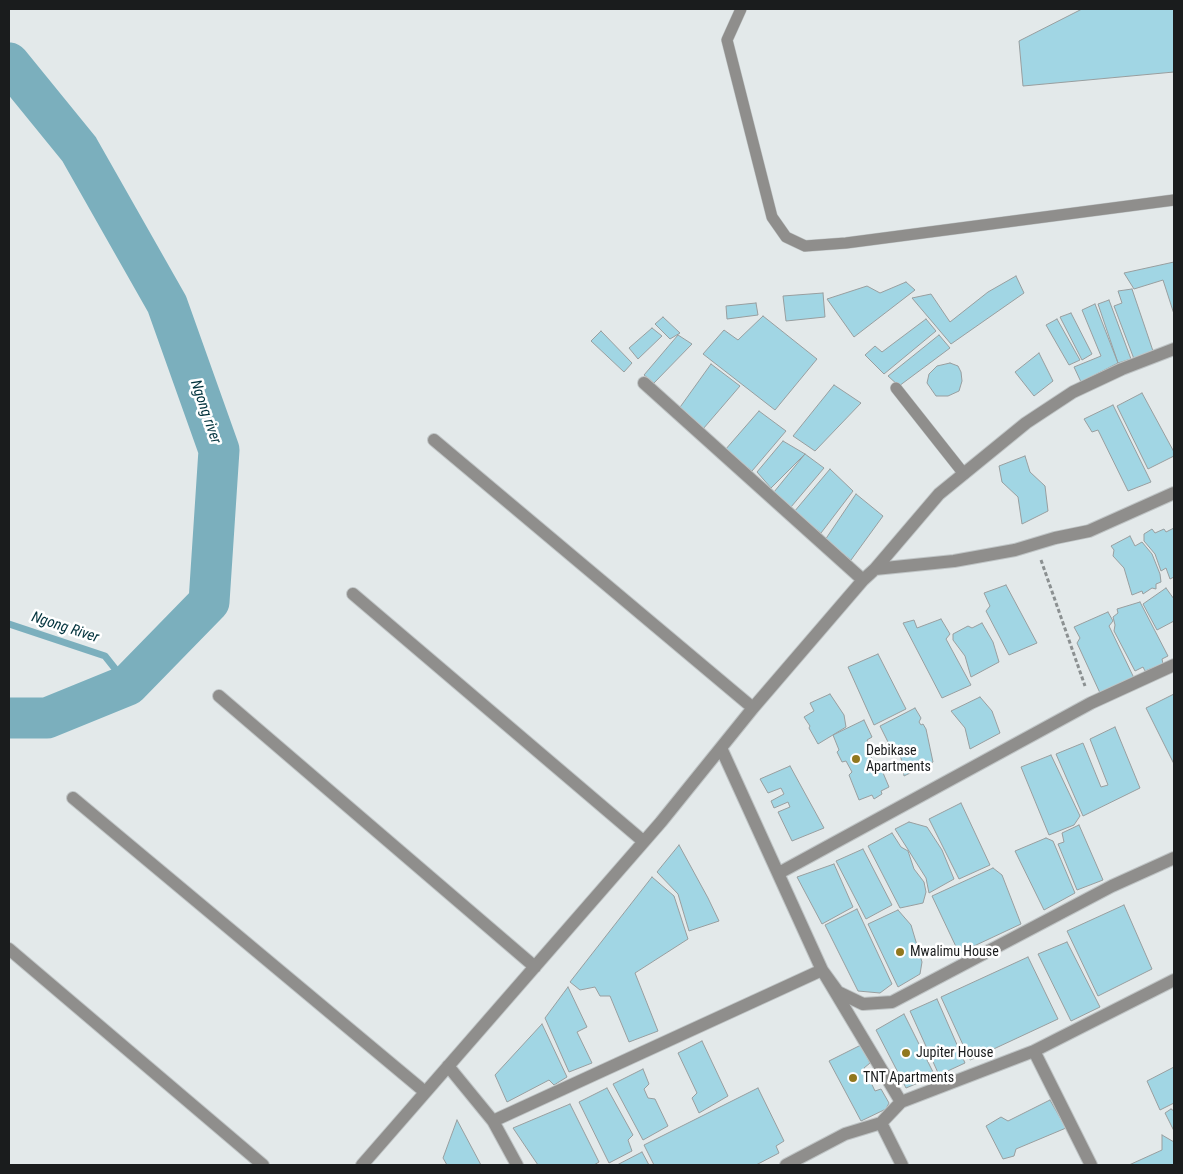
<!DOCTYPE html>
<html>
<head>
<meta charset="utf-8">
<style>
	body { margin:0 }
	#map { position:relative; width:1183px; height:1174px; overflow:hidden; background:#e3e9ea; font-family:"Roboto Condensed",sans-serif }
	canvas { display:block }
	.frame { position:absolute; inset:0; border:10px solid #1a1c1d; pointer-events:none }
</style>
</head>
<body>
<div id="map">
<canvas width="1183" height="1174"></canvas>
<div class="frame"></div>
</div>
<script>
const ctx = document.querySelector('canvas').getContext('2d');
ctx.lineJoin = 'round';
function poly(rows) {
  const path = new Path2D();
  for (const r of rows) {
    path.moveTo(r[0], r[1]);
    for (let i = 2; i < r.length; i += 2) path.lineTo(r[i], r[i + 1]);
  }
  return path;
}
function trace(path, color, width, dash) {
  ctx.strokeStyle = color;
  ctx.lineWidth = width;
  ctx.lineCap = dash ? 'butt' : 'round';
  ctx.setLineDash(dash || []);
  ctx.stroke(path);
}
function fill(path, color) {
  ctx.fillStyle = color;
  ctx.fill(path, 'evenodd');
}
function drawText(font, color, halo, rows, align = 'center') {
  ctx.font = font + ' "Roboto Condensed",sans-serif';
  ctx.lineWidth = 5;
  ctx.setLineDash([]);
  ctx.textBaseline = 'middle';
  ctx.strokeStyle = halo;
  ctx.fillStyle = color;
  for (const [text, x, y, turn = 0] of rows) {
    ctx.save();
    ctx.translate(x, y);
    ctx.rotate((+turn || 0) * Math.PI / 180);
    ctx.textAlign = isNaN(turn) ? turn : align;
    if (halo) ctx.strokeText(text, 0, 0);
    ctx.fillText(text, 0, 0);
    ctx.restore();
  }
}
trace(poly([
	[9,624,105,656,128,685]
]), '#7bafbd', 7);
trace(poly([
	[9,63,79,149,167,304,219,450,209,602,128,685,47,718,9,718]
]), '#7bafbd', 41);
const building = poly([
	[1082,9,1174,9,1174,72,1023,86,1019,41,1082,9],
	[1174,262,1174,314,1163,280,1134,289,1124,273,1174,262],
	[1016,276,1024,293,951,344,912,298,931,294,950,322,988,292,1016,276],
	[906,282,915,290,854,337,827,299,867,286,880,293,906,282],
	[1132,289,1153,351,1134,359,1114,306,1122,303,1118,291,1132,289],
	[823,293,825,317,786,321,783,296,823,293],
	[1109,300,1131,359,1118,363,1098,304,1109,300],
	[756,303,758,315,727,319,726,306,756,303],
	[1095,304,1118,363,1081,382,1074,367,1101,356,1082,310,1095,304],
	[1071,313,1092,354,1082,360,1060,317,1071,313],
	[763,316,817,359,775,410,703,354,724,330,738,340,763,316],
	[663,317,680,333,670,339,655,324,663,317],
	[926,319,936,331,884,374,865,355,875,346,882,352,926,319],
	[1057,319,1080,360,1069,365,1046,325,1057,319],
	[652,328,662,336,638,359,629,348,652,328],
	[601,331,632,363,624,372,591,341,601,331],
	[678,335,692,344,654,383,644,375,678,335],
	[939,335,950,348,899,386,888,376,939,335],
	[1039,353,1053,381,1034,396,1015,372,1039,353],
	[950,363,958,366,961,372,962,381,959,391,948,396,936,396,927,383,929,374,937,366,950,363],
	[711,364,740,386,703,429,678,410,711,364],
	[834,385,861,403,815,451,793,436,834,385],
	[1142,393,1174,452,1174,456,1148,469,1117,406,1142,393],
	[1113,405,1151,482,1128,491,1098,430,1092,432,1084,419,1113,405],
	[759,411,786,431,752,471,725,450,759,411],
	[783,441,805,454,771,488,757,472,783,441],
	[805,454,824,468,791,507,774,492,805,454],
	[1025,456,1030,472,1045,486,1048,511,1022,524,1018,497,1002,482,999,466,1025,456],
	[830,469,853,491,821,533,794,512,830,469],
	[856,494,883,516,851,560,825,540,856,494],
	[1174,528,1174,577,1170,579,1166,568,1161,571,1155,554,1144,541,1144,534,1152,529,1155,533,1164,529,1166,532,1174,528],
	[1130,536,1135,546,1142,542,1152,554,1160,574,1161,582,1156,584,1156,589,1152,588,1143,594,1142,591,1132,595,1124,568,1113,556,1114,550,1111,546,1130,536],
	[1006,585,1037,643,1009,655,986,611,990,606,984,593,1006,585],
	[1166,588,1174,599,1174,621,1157,630,1143,604,1166,588],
	[1140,602,1168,656,1162,659,1163,664,1145,671,1143,667,1135,671,1114,631,1115,625,1113,617,1118,613,1117,609,1140,602],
	[1108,612,1113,621,1109,626,1134,678,1100,693,1077,643,1080,638,1074,627,1108,612],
	[941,619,950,634,946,639,971,685,942,698,903,623,914,620,917,628,941,619],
	[982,623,993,642,999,662,971,677,965,656,953,640,953,634,968,626,972,628,982,623],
	[878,654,906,709,874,725,848,667,878,654],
	[830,694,844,715,846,727,818,744,809,728,810,726,804,717,814,711,810,703,830,694],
	[1174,694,1174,764,1146,708,1174,694],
	[980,697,992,711,1000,733,970,749,965,728,951,711,980,697],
	[915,708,921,718,919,722,921,725,923,724,926,729,933,762,904,776,901,758,892,750,880,726,915,708],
	[864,720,872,737,867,740,874,753,871,756,873,762,878,761,889,787,881,791,882,794,874,799,872,795,859,800,849,775,852,772,846,761,842,762,837,752,839,750,833,735,864,720],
	[1115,727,1140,788,1083,816,1056,754,1083,743,1101,787,1108,785,1090,739,1115,727],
	[1051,755,1080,816,1074,825,1049,835,1021,767,1051,755],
	[790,766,824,828,792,841,778,812,790,807,788,802,774,808,771,801,784,794,781,788,768,793,760,779,790,766],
	[961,803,990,865,959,879,929,819,961,803],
	[909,822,927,827,942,850,954,879,929,893,926,878,895,829,909,822],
	[1079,825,1103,880,1077,890,1058,844,1064,842,1062,833,1079,825],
	[892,833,901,847,908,851,914,869,924,882,926,892,923,903,900,908,868,846,892,833],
	[1046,838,1053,841,1075,893,1044,910,1015,851,1046,838],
	[679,845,708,898,719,921,689,931,678,894,657,872,679,845],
	[863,849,892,905,866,919,836,861,863,849],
	[834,864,853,907,822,924,797,877,834,864],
	[993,868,1002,875,1021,924,959,953,932,896,993,868],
	[652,877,674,896,688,939,635,973,658,1031,629,1042,610,996,600,996,595,987,580,990,570,982,652,877],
	[1124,905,1152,969,1098,996,1067,931,1124,905],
	[857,909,892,984,880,993,858,991,825,925,857,909],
	[898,910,911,925,922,962,920,974,898,987,868,924,898,910],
	[1067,942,1100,1007,1071,1021,1038,954,1067,942],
	[1028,957,1058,1019,970,1060,941,997,1028,957],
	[568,987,587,1027,577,1032,592,1063,569,1072,545,1018,568,987],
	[937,999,965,1063,939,1075,910,1011,937,999],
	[904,1014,935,1076,906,1088,876,1030,904,1014],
	[542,1024,567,1077,554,1085,549,1080,507,1102,495,1075,542,1024],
	[702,1041,728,1096,699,1113,692,1098,697,1093,678,1053,702,1041],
	[861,1045,870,1063,864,1068,875,1091,881,1089,889,1103,886,1109,861,1121,829,1061,861,1045],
	[1174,1067,1174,1103,1160,1110,1147,1081,1174,1067],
	[643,1069,649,1084,644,1089,648,1098,655,1099,668,1126,643,1140,613,1084,643,1069],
	[607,1088,633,1135,628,1140,632,1151,609,1163,579,1102,607,1088],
	[758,1088,784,1141,776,1146,779,1153,756,1165,654,1165,644,1145,758,1088],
	[1050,1100,1066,1128,1016,1149,1014,1156,1003,1159,986,1126,1001,1117,1008,1121,1050,1100],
	[570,1104,599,1162,594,1165,538,1165,513,1128,570,1104],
	[1171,1109,1174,1111,1174,1131,1165,1113,1171,1109],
	[457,1120,481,1165,447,1165,443,1158,457,1120],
	[1162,1135,1174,1142,1174,1165,1129,1165,1162,1150,1162,1135],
	[642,1152,649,1165,617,1165,642,1152]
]);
fill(building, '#a1d6e4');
trace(building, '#989e9f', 1);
const service = poly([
	[741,9,727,40,772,217,786,237,805,246,846,243,1174,200],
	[896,388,964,474]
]);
const minor = poly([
	[644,383,863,580],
	[434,440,753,708],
	[875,569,954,561,1015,550,1055,538,1089,531,1174,493],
	[353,594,643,841],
	[219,696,535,967],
	[721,748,822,970,838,992,863,1004,892,1002,1112,886,1174,858],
	[73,798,425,1092],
	[779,873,1091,703,1174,665],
	[9,949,263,1165],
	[1034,1051,1091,1165],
	[448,1066,493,1121,517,1165],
	[493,1121,822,970,901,1102],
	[881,1123,902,1165],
	[362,1165,661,822,753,708,863,580,875,569,939,494,1026,423,1073,392,1122,369,1174,349],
	[786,1165,845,1134,881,1123,901,1102,1034,1051,1174,980]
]);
trace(service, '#bfc4c5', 12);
trace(minor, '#bfc4c5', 14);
trace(poly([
	[1041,560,1085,686]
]), '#8b9091', 3, [4, 2.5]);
trace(service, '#8f8e8c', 11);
trace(minor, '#8f8e8c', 12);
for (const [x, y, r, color] of [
	[856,759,5,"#91781e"],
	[900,952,5,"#91781e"],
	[906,1053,5,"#91781e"],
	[853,1078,5,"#91781e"]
]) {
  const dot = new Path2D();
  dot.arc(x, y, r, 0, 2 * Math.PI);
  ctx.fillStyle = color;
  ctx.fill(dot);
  trace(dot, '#fff', 2);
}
drawText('14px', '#1a1c1d', '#fff', [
	["Debikase",866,751],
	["Apartments",866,767],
	["Mwalimu House",910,952],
	["Jupiter House",916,1053],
	["TNT Apartments",863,1078]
], 'left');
drawText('italic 15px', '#00323c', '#fff', [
	["Ngong river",205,412,71],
	["Ngong River",65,628,18]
]);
</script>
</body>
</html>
